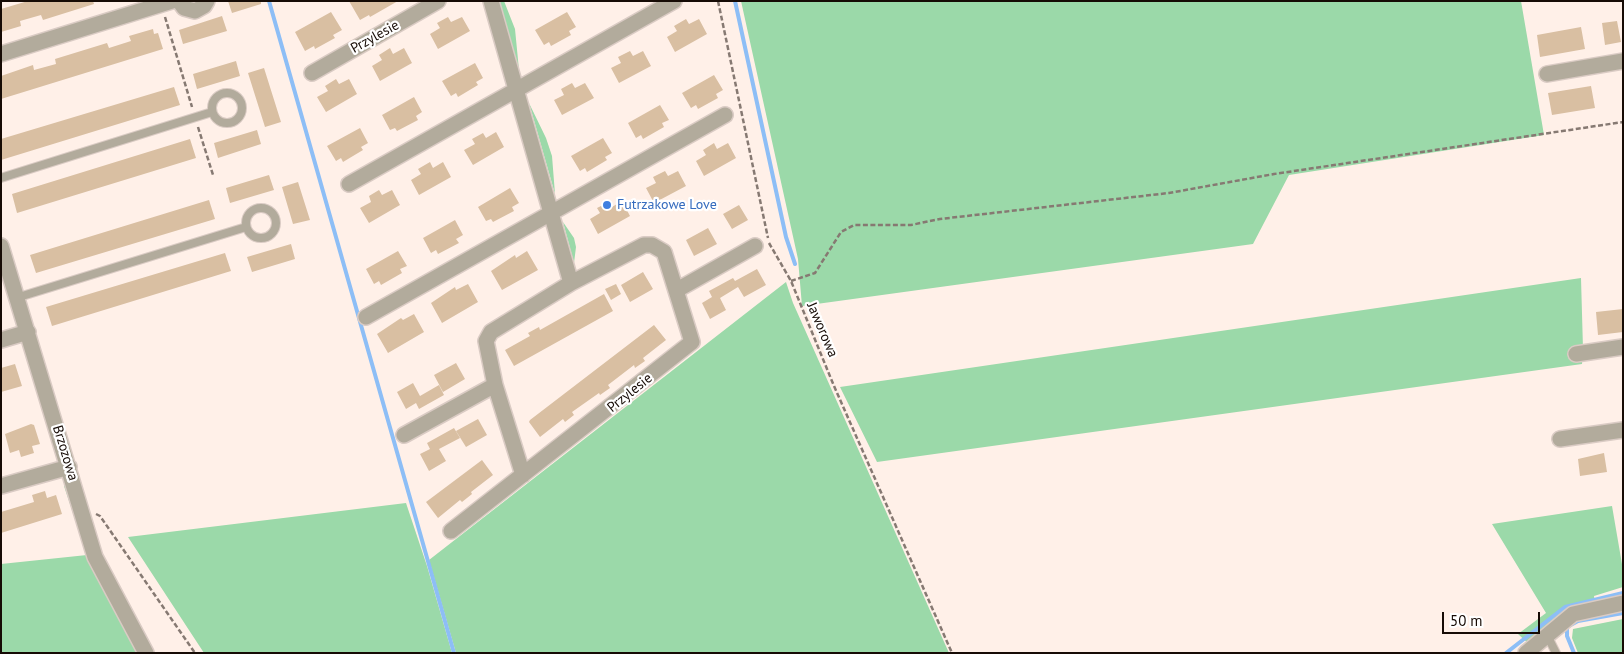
<!DOCTYPE html>
<html>
<head>
<meta charset="utf-8">
<style>
	body { margin:0 }
	#map { position:relative; width:1624px; height:654px; overflow:hidden; background:#fff0e8; font-family:"PT Sans",sans-serif }
	canvas { display:block }
	.frame { position:absolute; inset:0; border:2px solid #160b05; pointer-events:none }
	.scale { position:absolute; left:1442px; top:612px; width:98px; height:22px; box-sizing:border-box; border:2px solid #160b05; border-top:0; padding-left:6px; font-size:15px; line-height:18px; white-space:nowrap; color:#160b05; -webkit-text-stroke:4px #fff; paint-order:stroke }
</style>
</head>
<body>
<div id="map">
<canvas width="1624" height="654"></canvas>
<div class="frame"></div>
<div class="scale">50 m</div>
</div>
<script>
const ctx = document.querySelector('canvas').getContext('2d');
ctx.lineJoin = 'round';
function fill(path, color) {
  ctx.fillStyle = color;
  ctx.fill(path, 'evenodd');
}
function poly(rows) {
  const path = new Path2D();
  for (const r of rows) {
    if (r.length === 3) {
      path.moveTo(r[0] + r[2], r[1]);
      path.arc(r[0], r[1], r[2], 0, 2 * Math.PI);
      continue;
    }
    path.moveTo(r[0], r[1]);
    for (let i = 2; i < r.length; i += 2) path.lineTo(r[i], r[i + 1]);
  }
  return path;
}
function trace(path, color, width, dash) {
  ctx.strokeStyle = color;
  ctx.lineWidth = width;
  ctx.lineCap = dash ? 'butt' : 'round';
  ctx.setLineDash(dash || []);
  ctx.stroke(path);
}
function drawText(font, color, halo, rows, align = 'center') {
  ctx.font = font + ' "PT Sans",sans-serif';
  ctx.lineWidth = 4.5;
  ctx.setLineDash([]);
  ctx.textBaseline = 'middle';
  ctx.strokeStyle = halo;
  ctx.fillStyle = color;
  for (const [text, x, y, turn = 0] of rows) {
    ctx.save();
    ctx.translate(x, y);
    ctx.rotate((+turn || 0) * Math.PI / 180);
    ctx.textAlign = isNaN(turn) ? turn : align;
    if (halo) ctx.strokeText(text, 0, 0);
    ctx.fillText(text, 0, 0);
    ctx.restore();
  }
}
fill(poly([
	[499,1,504,1,515,29,519,70],
	[741,1,1521,1,1544,135,1289,175,1253,244,802,306,798,259],
	[529,103,546,138,552,156,555,194],
	[563,222,574,238,576,247,574,263],
	[1581,278,1583,349,1582,364,877,462,840,387],
	[786,282,793,303,949,653,456,653,429,560],
	[64,486,67,486,140,653,1,653,1,564,87,555],
	[406,503,427,566,452,653,204,653,128,537],
	[1612,506,1623,570,1623,587,1594,596,1595,603,1530,645,1518,634,1546,613,1492,524],
	[1623,619,1623,653,1578,653,1572,638,1573,629]
]), '#9bd9a9');
trace(poly([
	[269,1,454,653],
	[735,1,786,237,795,264],
	[1506,653,1565,607,1623,593],
	[1574,653,1567,636,1567,627,1578,621,1623,613]
]), '#8dbef6', 4);
fill(poly([
	[28,1,93,1,94,4,43,20,41,15,20,21,21,26,1,32,1,9],
	[228,1,261,1,261,4,232,13],
	[349,1,398,1,370,17,369,15,360,20],
	[331,12,342,30,333,35,335,38,315,49,314,46,305,51,295,32],
	[567,12,576,27,569,31,571,35,551,46,549,42,544,45,535,30],
	[222,16,227,31,183,44,179,30],
	[448,17,451,22,462,17,470,31,438,49,430,34,440,28,437,23],
	[686,19,689,24,699,19,707,34,675,52,667,37,677,31,674,26],
	[1617,21,1621,42,1605,45,1602,23],
	[1581,27,1585,49,1540,57,1537,35],
	[153,29,154,34,158,33,163,49,1,99,1,76,33,65,34,70,56,64,55,59,107,43,109,48,131,41,129,36],
	[390,48,393,54,404,48,412,63,380,81,372,66,382,60,379,55],
	[630,51,633,56,643,51,651,66,619,83,611,68,621,63,618,57],
	[236,61,240,76,197,89,193,74],
	[475,63,483,78,476,82,478,85,458,97,456,93,451,96,442,81],
	[264,68,281,122,265,127,248,73],
	[714,75,723,90,716,94,718,98,698,109,696,105,691,108,682,93],
	[336,79,339,84,349,79,357,94,326,112,317,97,328,91,325,86],
	[572,83,575,88,585,83,594,98,562,115,554,100,564,95,561,89],
	[1591,86,1595,108,1552,115,1548,93],
	[174,87,180,105,1,160,1,139],
	[414,97,422,112,416,116,418,120,397,131,395,128,390,130,382,115],
	[660,105,669,120,662,123,664,127,643,139,641,135,636,138,628,123],
	[360,128,368,143,361,147,363,150,343,162,341,158,336,161,327,146],
	[257,130,261,144,218,158,214,143],
	[496,132,504,147,473,165,464,150,475,144,472,139,483,133,486,138],
	[603,138,612,153,605,157,607,160,587,172,585,168,580,171,571,156],
	[190,139,196,158,17,213,12,194],
	[714,143,717,149,728,143,736,158,704,176,696,161,706,155,703,150],
	[430,162,433,168,443,162,451,177,419,195,411,180,421,174,418,169],
	[665,171,668,176,678,171,686,186,654,203,646,188,656,183,653,177],
	[269,175,274,190,230,203,226,188],
	[298,182,310,220,293,224,282,187],
	[510,188,519,203,512,207,514,211,493,222,491,219,486,221,478,207],
	[379,190,382,195,392,190,400,205,369,223,360,208,371,202,369,196],
	[209,200,215,219,36,273,30,255],
	[622,201,630,216,598,234,590,219,600,213,597,208,609,202,612,207],
	[739,205,748,220,732,229,723,214],
	[455,220,463,235,456,239,459,243,438,254,436,250,431,253,423,238],
	[708,228,717,244,694,256,686,240],
	[291,244,295,259,252,272,247,257],
	[398,251,407,266,400,269,402,273,381,285,379,281,374,284,366,269],
	[527,251,538,270,502,290,491,271,515,255,516,258],
	[225,253,231,271,52,326,46,307],
	[757,269,766,285,744,297,738,287,720,298,726,310,710,319,702,303,712,297,709,291,733,278,735,281],
	[643,272,653,289,630,302,621,285],
	[468,284,478,302,442,323,431,303,455,287,456,290],
	[616,284,621,294,611,300,605,289],
	[604,294,613,311,514,366,505,350,530,336,528,333,539,327,540,330],
	[1623,309,1623,332,1598,335,1596,312],
	[414,314,424,332,388,353,377,334,401,318,403,320],
	[654,325,666,340,643,358,645,361,635,368,634,365,608,385,610,388,600,395,599,393,572,412,574,415,565,422,563,419,540,437,529,422,530,420],
	[456,363,465,379,443,392,434,375],
	[15,364,22,386,1,392,1,368],
	[413,383,420,396,439,385,444,395,419,409,416,403,406,409,397,392],
	[478,419,487,435,466,447,456,431],
	[31,424,34,425,40,444,32,446,34,453,21,457,19,450,10,453,5,434],
	[454,428,460,438,439,449,446,461,429,471,420,454,430,449,427,443],
	[1604,453,1607,472,1580,476,1578,459],
	[482,460,493,475,471,492,472,494,462,502,460,500,438,518,426,502],
	[45,491,47,498,56,495,62,514,1,533,1,512,34,502,32,495]
]), '#d9bfa2');
const service = poly([
	[227,108,15],
	[1,178,212,112],
	[261,223,15],
	[19,297,246,227],
	[1547,635,1556,653]
]);
const minor = poly([
	[179,1,184,8,195,11,204,6,207,1],
	[491,1,551,213,725,115],
	[1,54,172,1],
	[312,73,438,1],
	[1547,74,1623,61],
	[349,184,674,1],
	[1,246,95,557,146,653],
	[677,290,755,246],
	[366,317,551,213,571,283,644,245,652,245,664,252,692,342,451,531],
	[1,340,28,332],
	[1576,354,1623,347],
	[404,435,495,385],
	[1560,439,1623,430],
	[523,475,495,385,486,341,491,332,571,283],
	[1,486,69,467],
	[1526,653,1573,614,1623,603]
]);
trace(service, '#dacbc4', 10);
trace(minor, '#dacbc4', 18);
trace(poly([
	[718,1,768,238],
	[165,17,192,107],
	[198,127,213,175],
	[769,243,791,281,834,386,952,653],
	[791,281,815,273,841,232,854,225,911,225,940,219,1169,193,1274,174,1623,122],
	[96,514,100,516,195,653]
]), '#867972', 2.5, [5, 2.5]);
trace(service, '#b2ab9c', 8);
trace(minor, '#b2ab9c', 15);
for (const [x, y, r, color] of [
	[607,205,5,"#3f7fe0"]
]) {
  const dot = new Path2D();
  dot.arc(x, y, r, 0, 2 * Math.PI);
  ctx.fillStyle = color;
  ctx.fill(dot);
  trace(dot, '#fff', 2);
}
drawText('14px', '#160b05', '#fff', [
	["Przylesie",375,37,-29],
	["Jaworowa",822,330,67],
	["Przylesie",630,393,-39],
	["Brzozowa",65,453,73]
]);
drawText('14px', '#366cbe', '#fff', [
	["Futrzakowe Love",617,205]
], 'left');
</script>
</body>
</html>
